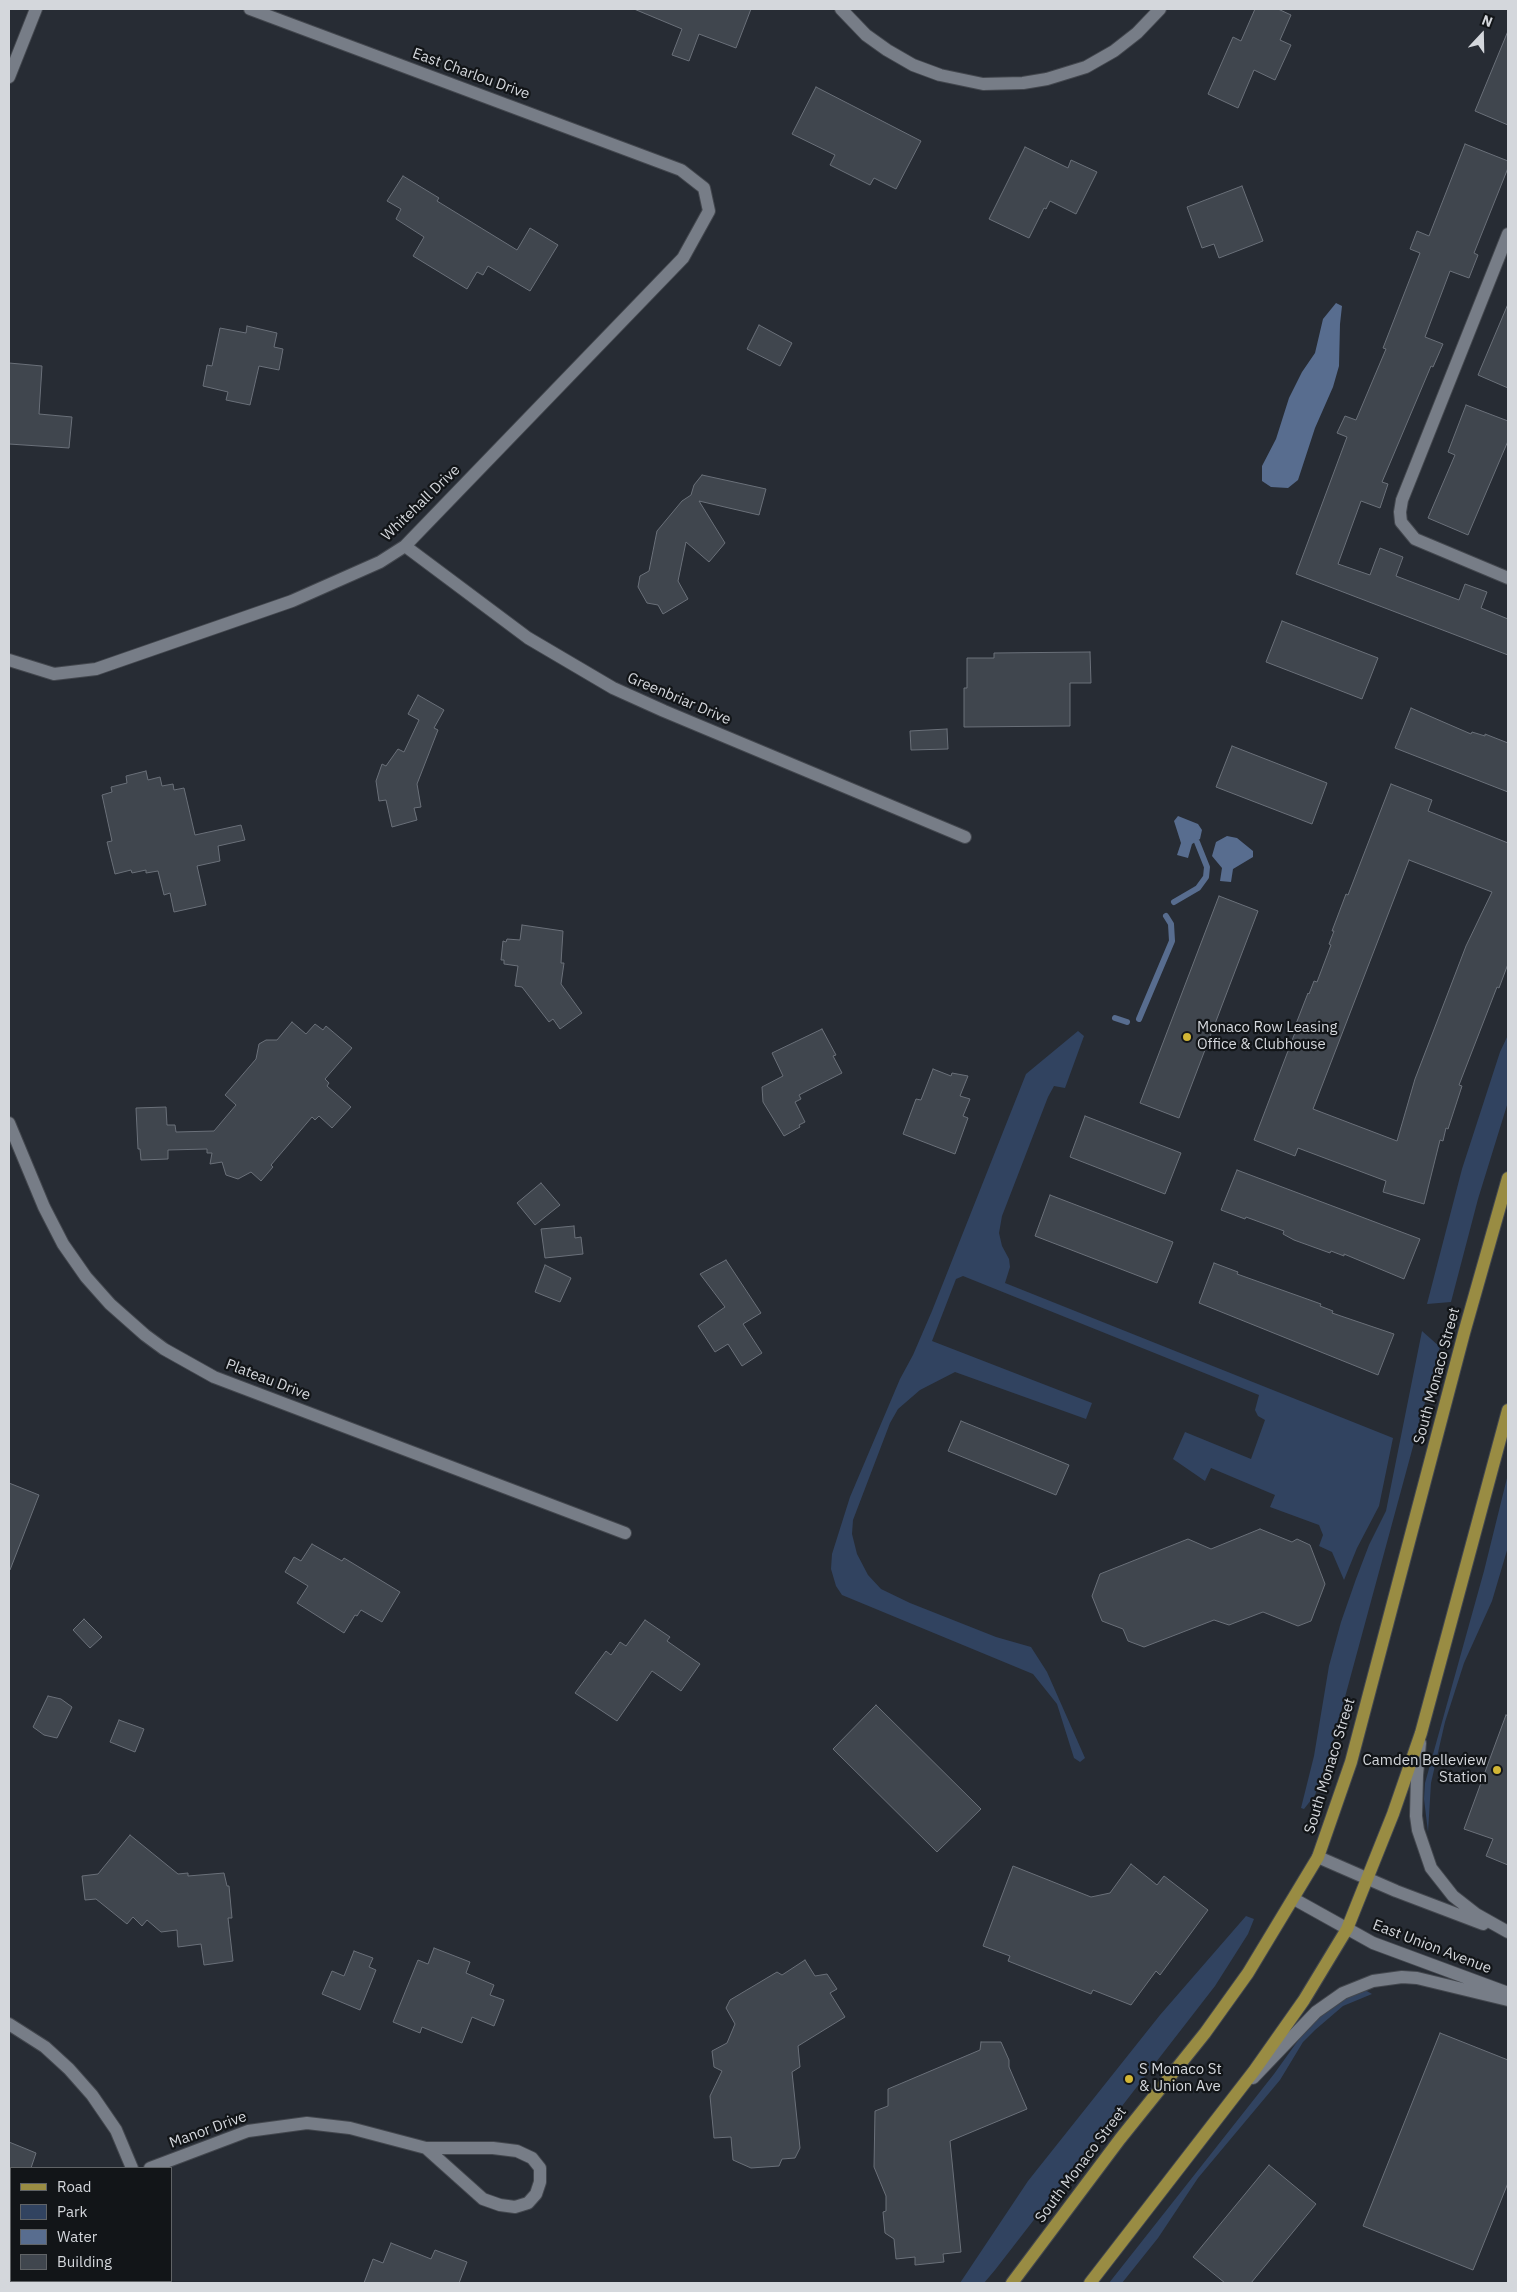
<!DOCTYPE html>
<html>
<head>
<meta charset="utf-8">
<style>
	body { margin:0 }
	#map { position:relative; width:1517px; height:2292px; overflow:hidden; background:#272c34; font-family:"IBM Plex Sans",sans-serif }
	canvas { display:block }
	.frame { position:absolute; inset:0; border:10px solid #d4d7dc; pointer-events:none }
	.legend { position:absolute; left:10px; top:2167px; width:162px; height:115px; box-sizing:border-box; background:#121518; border:1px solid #606366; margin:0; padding:6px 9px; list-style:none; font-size:15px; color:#d4d7dc }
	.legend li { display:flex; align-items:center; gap:10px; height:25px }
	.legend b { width:25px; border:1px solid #606366 }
	.north { position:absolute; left:1457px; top:10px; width:50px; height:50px; -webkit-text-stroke:4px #121518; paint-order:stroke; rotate:21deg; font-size:14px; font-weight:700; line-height:20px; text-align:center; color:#d4d7dc }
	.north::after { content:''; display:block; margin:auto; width:18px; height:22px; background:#d4d7dc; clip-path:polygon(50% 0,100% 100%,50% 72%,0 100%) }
</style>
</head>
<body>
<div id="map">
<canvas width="1517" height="2292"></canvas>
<div class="frame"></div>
<ul class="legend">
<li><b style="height:6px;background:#998c43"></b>Road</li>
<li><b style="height:14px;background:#314360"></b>Park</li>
<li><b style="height:14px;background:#586d8f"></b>Water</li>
<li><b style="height:14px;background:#40464e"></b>Building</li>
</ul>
<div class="north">N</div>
</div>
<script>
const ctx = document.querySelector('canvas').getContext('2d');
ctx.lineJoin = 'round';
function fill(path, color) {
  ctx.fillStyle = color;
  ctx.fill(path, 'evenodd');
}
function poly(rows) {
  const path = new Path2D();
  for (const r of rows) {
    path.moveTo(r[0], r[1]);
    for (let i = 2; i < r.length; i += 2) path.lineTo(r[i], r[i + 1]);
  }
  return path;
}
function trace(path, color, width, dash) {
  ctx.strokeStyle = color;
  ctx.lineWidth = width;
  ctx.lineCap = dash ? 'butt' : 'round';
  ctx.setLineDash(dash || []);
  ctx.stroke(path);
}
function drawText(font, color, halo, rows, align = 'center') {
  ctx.font = font + ' "IBM Plex Sans",sans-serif';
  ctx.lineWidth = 4.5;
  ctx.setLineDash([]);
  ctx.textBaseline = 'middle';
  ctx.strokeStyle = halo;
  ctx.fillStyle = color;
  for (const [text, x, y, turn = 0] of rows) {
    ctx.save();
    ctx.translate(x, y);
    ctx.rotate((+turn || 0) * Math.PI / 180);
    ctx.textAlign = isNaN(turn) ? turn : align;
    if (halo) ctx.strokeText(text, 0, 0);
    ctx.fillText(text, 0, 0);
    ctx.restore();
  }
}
fill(poly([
	[1078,1031,1084,1036,1065,1088,1054,1086,1048,1097,1002,1216,999,1233,1002,1246,1009,1259,1010,1267,1005,1283,1393,1438,1379,1506,1357,1548,1344,1580,1332,1552,1319,1546,1323,1535,1319,1525,1270,1507,1275,1495,1211,1468,1205,1481,1173,1459,1185,1432,1251,1459,1265,1420,1258,1416,1255,1410,1259,1395,963,1276,956,1279,932,1341,1092,1403,1086,1419,955,1372,920,1390,898,1409,890,1423,853,1520,852,1534,857,1554,868,1575,881,1589,910,1603,996,1637,1031,1647,1047,1672,1085,1758,1080,1762,1074,1758,1057,1704,1033,1674,842,1595,836,1586,831,1569,832,1554,850,1497,900,1379,913,1355,932,1311,1026,1074],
	[1508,1035,1508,1102,1478,1199,1451,1302,1427,1304,1462,1169,1500,1052],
	[1422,1331,1440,1347,1329,1756,1315,1795,1304,1809,1301,1808,1314,1756,1329,1666,1341,1622,1356,1579,1369,1545,1386,1511],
	[1508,1474,1508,1547,1492,1601,1464,1663,1445,1722,1431,1783,1428,1832,1424,1799,1425,1783,1484,1571],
	[1246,1916,1254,1919,1248,1934,1215,1986,995,2270,984,2283,960,2283,1028,2181,1160,2015],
	[1365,1990,1372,1994,1343,2006,1315,2030,1303,2042,1280,2080,1198,2178,1158,2238,1122,2283,1109,2283,1274,2074,1307,2028,1341,2000]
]), '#314360');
fill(poly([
	[1336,303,1342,306,1340,324,1339,366,1333,387,1315,428,1298,480,1288,488,1271,487,1262,481,1262,466,1276,439,1289,398,1302,372,1315,353,1323,319],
	[1178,816,1198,824,1202,830,1200,839,1192,844,1188,858,1177,855,1181,843,1174,821],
	[1227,836,1237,838,1253,851,1253,857,1233,869,1231,882,1220,881,1222,868,1212,856,1216,842]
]), '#586d8f');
trace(poly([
	[1174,902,1198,888,1206,877,1207,867,1197,842],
	[1115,1018,1127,1022],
	[1139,1019,1172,941,1171,924,1166,916]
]), '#586d8f', 6);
const building = poly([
	[634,9,751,9,736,48,699,34,689,61,672,55,682,29,634,9],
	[1255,9,1278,9,1291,15,1280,40,1291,45,1275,80,1254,70,1238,108,1208,94,1233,37,1241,41,1255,9],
	[1508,31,1508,125,1475,111,1508,31],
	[816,87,921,141,896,189,874,178,870,185,830,165,835,155,792,134,816,87],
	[1465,144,1508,161,1508,168,1474,253,1478,255,1469,278,1450,271,1425,337,1443,344,1433,367,1431,366,1382,482,1388,484,1380,508,1361,501,1338,564,1370,575,1380,548,1403,557,1396,576,1459,600,1465,584,1487,592,1481,608,1508,619,1508,655,1296,574,1347,437,1337,433,1345,416,1356,420,1386,349,1383,348,1420,253,1410,249,1417,231,1429,236,1465,144],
	[1025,147,1068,168,1071,160,1097,172,1076,214,1050,201,1046,209,1044,208,1029,238,989,219,1025,147],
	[403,176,439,198,437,201,517,250,530,228,558,245,530,291,488,266,483,275,477,272,467,289,413,256,424,237,396,219,401,209,387,201,403,176],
	[1242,186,1263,241,1219,258,1214,244,1202,248,1187,207,1242,186],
	[1508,304,1508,388,1478,375,1508,304],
	[759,325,792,343,780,366,747,349,759,325],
	[247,326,277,333,274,347,283,349,279,370,259,366,250,405,226,400,228,392,203,386,207,365,212,366,220,328,246,333,247,326],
	[9,363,42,366,39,414,72,417,69,448,9,444,9,363],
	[1466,405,1508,421,1508,441,1468,535,1428,518,1455,455,1448,452,1466,405],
	[702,475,766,489,759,515,699,501,725,543,709,562,686,542,678,581,688,599,663,614,658,605,647,603,638,587,640,576,649,571,657,531,682,501,691,495,694,485,702,475],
	[1282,621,1378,658,1362,699,1266,662,1282,621],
	[1090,652,1091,683,1070,683,1070,726,964,727,964,688,967,688,967,658,994,658,994,653,1090,652],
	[418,695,444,710,434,728,438,730,417,784,421,807,414,808,417,820,392,827,386,800,379,801,376,781,382,764,386,766,398,749,404,752,419,720,408,714,418,695],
	[1411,708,1471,734,1472,732,1485,736,1485,734,1508,743,1508,792,1395,748,1411,708],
	[947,729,948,749,911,750,910,731,947,729],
	[1232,746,1327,783,1312,824,1216,787,1232,746],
	[146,771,148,780,160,777,162,786,173,784,174,790,184,788,195,835,241,825,245,840,218,846,220,861,197,866,206,905,174,912,170,893,164,895,158,871,146,873,146,870,132,873,131,870,115,874,107,842,112,841,102,795,112,792,111,787,127,783,126,776,146,771],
	[1391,784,1432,800,1428,811,1508,843,1508,964,1499,988,1497,987,1459,1085,1462,1086,1448,1129,1446,1128,1443,1141,1440,1140,1424,1204,1383,1192,1386,1181,1298,1148,1295,1156,1254,1140,1296,1030,1294,1029,1308,993,1309,994,1314,981,1317,982,1331,945,1329,944,1334,931,1332,931,1346,894,1348,895,1391,784],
	[1409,860,1492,892,1466,946,1415,1079,1397,1141,1313,1109,1409,860],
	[1219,896,1258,911,1179,1118,1140,1103,1219,896],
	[522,925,563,931,561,963,564,963,561,984,582,1013,560,1029,553,1019,549,1022,522,987,515,986,518,966,504,964,504,960,501,960,503,941,506,942,507,939,520,940,522,925],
	[292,1022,306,1034,315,1024,323,1030,326,1026,352,1048,325,1079,329,1083,327,1086,351,1107,332,1128,319,1116,315,1120,312,1117,271,1165,273,1167,261,1181,251,1172,238,1179,226,1175,222,1162,210,1164,212,1153,207,1153,207,1149,168,1150,168,1159,141,1160,140,1149,138,1149,136,1108,166,1107,167,1125,175,1125,176,1132,214,1131,236,1105,225,1095,256,1059,259,1044,266,1040,277,1040,292,1022],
	[822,1029,836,1055,833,1056,842,1073,799,1095,801,1099,795,1102,805,1122,799,1125,800,1127,784,1136,763,1102,762,1087,783,1076,772,1053,822,1029],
	[933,1069,951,1076,952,1073,968,1076,960,1096,970,1099,963,1116,968,1118,955,1154,903,1134,916,1099,921,1100,933,1069],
	[1085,1116,1181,1153,1165,1194,1070,1157,1085,1116],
	[1237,1170,1420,1239,1404,1279,1344,1254,1344,1256,1331,1251,1330,1253,1294,1240,1283,1234,1284,1231,1246,1217,1245,1219,1221,1210,1237,1170],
	[541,1183,560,1205,535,1225,517,1203,541,1183],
	[1050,1195,1173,1242,1157,1283,1035,1236,1050,1195],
	[574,1226,575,1238,581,1237,583,1254,545,1258,541,1229,574,1226],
	[726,1260,761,1313,743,1324,762,1353,742,1366,728,1344,715,1352,698,1326,725,1307,700,1274,726,1260],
	[1214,1263,1238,1272,1237,1274,1321,1304,1320,1306,1333,1311,1332,1313,1394,1334,1378,1375,1199,1303,1214,1263],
	[545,1265,571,1278,560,1302,535,1292,545,1265],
	[961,1421,1069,1465,1056,1495,948,1451,961,1421],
	[9,1483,39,1495,10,1570,9,1570,9,1483],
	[1260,1529,1292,1542,1297,1539,1310,1545,1325,1584,1311,1621,1298,1626,1263,1612,1229,1625,1214,1620,1144,1647,1128,1641,1123,1629,1102,1621,1092,1596,1100,1574,1188,1539,1211,1549,1260,1529],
	[312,1544,342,1561,344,1558,400,1592,382,1622,361,1610,357,1616,355,1615,344,1633,297,1603,308,1586,285,1572,294,1557,301,1561,312,1544],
	[84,1619,102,1637,90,1648,73,1630,84,1619],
	[645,1620,670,1637,667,1641,700,1664,681,1691,652,1671,617,1721,575,1693,606,1651,611,1655,620,1642,626,1646,645,1620],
	[48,1696,61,1699,72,1707,57,1738,44,1735,33,1727,48,1696],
	[876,1705,981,1809,937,1852,833,1749,876,1705],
	[1506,1715,1508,1716,1508,1865,1486,1856,1493,1839,1464,1829,1506,1715],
	[119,1720,144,1729,135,1752,110,1742,119,1720],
	[130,1835,178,1874,188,1873,188,1876,224,1873,227,1886,229,1886,232,1918,228,1918,233,1961,204,1965,201,1944,178,1947,177,1930,161,1932,147,1920,142,1926,133,1917,127,1924,96,1899,85,1900,82,1876,98,1874,130,1835],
	[1131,1864,1157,1885,1164,1876,1208,1910,1160,1975,1156,1971,1131,2005,1093,1990,1091,1994,1008,1961,1010,1956,983,1946,1013,1866,1091,1897,1110,1893,1131,1864],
	[434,1948,470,1962,466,1973,494,1985,490,1995,504,2000,494,2026,472,2017,462,2043,422,2027,420,2033,393,2022,418,1960,428,1964,434,1948],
	[354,1951,373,1958,369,1967,376,1970,360,2010,322,1994,332,1971,344,1976,354,1951],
	[805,1960,815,1976,827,1974,837,1989,830,1993,845,2017,798,2046,800,2067,792,2072,800,2148,795,2158,782,2159,779,2166,751,2168,733,2160,731,2137,714,2138,710,2096,722,2071,714,2067,712,2051,727,2043,735,2024,726,2008,730,2000,777,1972,782,1975,805,1960],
	[1440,2033,1508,2060,1508,2183,1473,2270,1363,2226,1440,2033],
	[981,2042,1001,2042,1009,2060,1009,2067,1027,2109,950,2141,961,2252,943,2254,944,2262,915,2265,915,2257,896,2259,894,2239,885,2233,883,2212,886,2211,886,2196,874,2167,875,2111,888,2106,888,2089,980,2050,981,2042],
	[9,2142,36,2153,31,2168,9,2168,9,2142],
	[1269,2165,1316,2204,1251,2283,1225,2283,1193,2257,1269,2165],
	[391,2243,431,2259,435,2250,467,2262,459,2283,364,2283,373,2259,383,2263,391,2243]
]);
fill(building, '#40464e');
trace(building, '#6a7079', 1);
const minor = poly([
	[841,9,866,35,887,50,913,65,940,75,983,84,1023,83,1047,79,1086,67,1114,51,1137,33,1160,9],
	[9,77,36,9],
	[1508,234,1402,500,1400,512,1401,522,1415,539,1508,578],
	[405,546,528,638,613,688,664,711,965,837],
	[9,660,54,674,96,669,292,601,380,562,405,546,683,258,709,211,704,188,681,170,250,9],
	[9,1123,44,1207,63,1244,86,1277,110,1304,145,1335,164,1349,214,1377,625,1533],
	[1420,1743,1417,1775,1416,1816,1418,1830,1431,1868,1453,1896,1476,1914,1508,1932],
	[1318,1857,1396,1891,1483,1924],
	[1294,1899,1373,1943,1508,1993],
	[9,2024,45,2047,69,2069,92,2095,116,2130,132,2168],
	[1253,2078,1316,2012,1343,1993,1373,1981,1402,1977,1417,1978,1508,2000],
	[150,2168,248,2131,307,2123,350,2128,426,2148,493,2148,517,2151,532,2158,540,2168,540,2182,536,2194,528,2203,515,2207,500,2205,483,2199,426,2148],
	[149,2283,149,2281]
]);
const major = poly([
	[1012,2283,1120,2139,1205,2033,1248,1973,1318,1857,1351,1762,1464,1333,1508,1178],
	[1090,2283,1254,2071,1304,2000,1347,1929,1393,1814,1421,1733,1508,1410]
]);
trace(minor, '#43474e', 14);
trace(major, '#43474e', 14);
trace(minor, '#777d87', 12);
trace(major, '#998c43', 12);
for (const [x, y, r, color] of [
	[1187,1037,5,"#d2b635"],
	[1497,1770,5,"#d2b635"],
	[1129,2079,5,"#d2b635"]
]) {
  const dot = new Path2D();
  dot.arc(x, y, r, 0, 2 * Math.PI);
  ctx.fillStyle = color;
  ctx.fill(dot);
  trace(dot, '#121518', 2);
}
drawText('15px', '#d4d7dc', '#121518', [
	["East Charlou Drive",471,74,20],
	["Whitehall Drive",421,503,-44],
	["Greenbriar Drive",679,699,23],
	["South Monaco Street",1437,1376,-75],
	["Plateau Drive",268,1380,21],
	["South Monaco Street",1330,1766,-73],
	["East Union Avenue",1432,1947,21],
	["Manor Drive",208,2130,-20],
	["South Monaco Street",1081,2165,-53]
]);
drawText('15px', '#d4d7dc', '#121518', [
	["Monaco Row Leasing",1197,1028],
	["Office & Clubhouse",1197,1045],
	["Camden Belleview",1487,1761,"right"],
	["Station",1487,1778,"right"],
	["S Monaco St",1139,2070],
	["& Union Ave",1139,2087]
], 'left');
</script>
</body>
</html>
